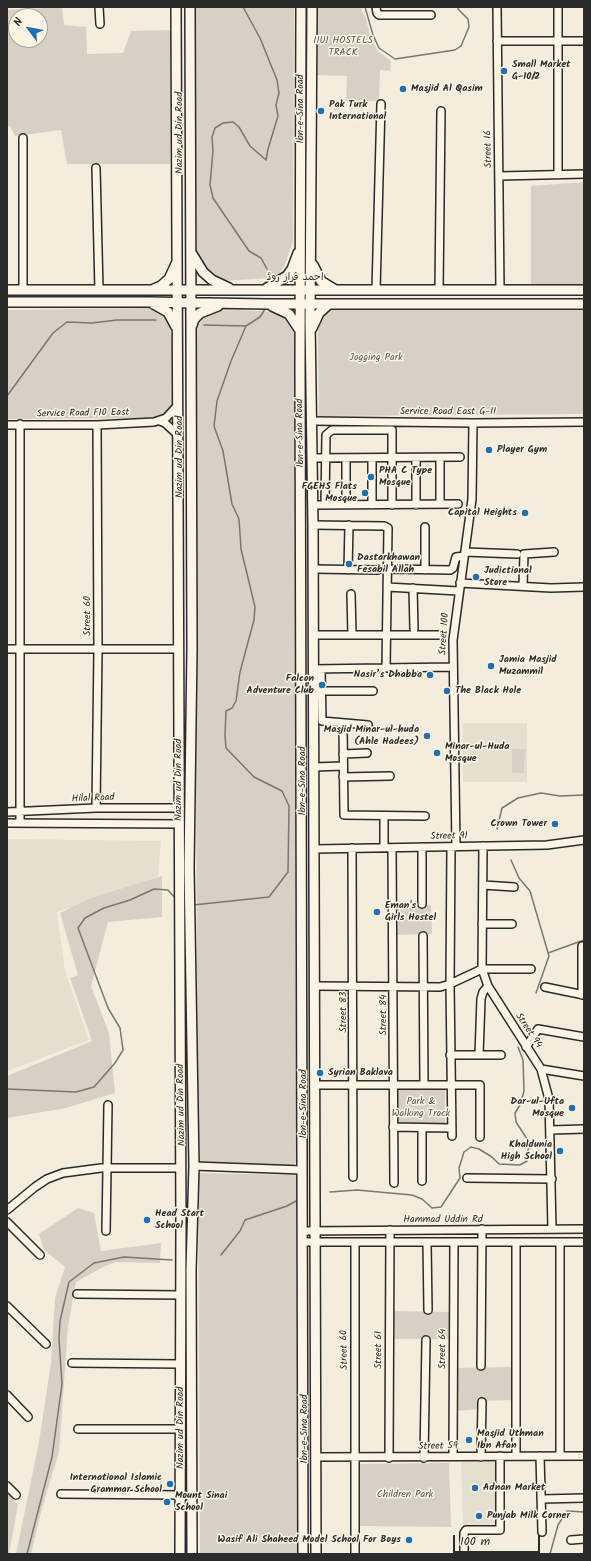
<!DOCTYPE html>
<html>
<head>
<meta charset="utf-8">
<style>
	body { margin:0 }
	#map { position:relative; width:591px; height:1561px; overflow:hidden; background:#f4edde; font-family:Kalam,sans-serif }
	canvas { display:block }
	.frame { position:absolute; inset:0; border:8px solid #2b2b2b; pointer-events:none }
	.north { position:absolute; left:8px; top:8px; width:40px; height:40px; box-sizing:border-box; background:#fcf5e5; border:1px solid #a8a49b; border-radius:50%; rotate:302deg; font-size:11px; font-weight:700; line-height:16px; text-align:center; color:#2b2b2b }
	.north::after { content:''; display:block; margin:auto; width:14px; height:18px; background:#1f6fb2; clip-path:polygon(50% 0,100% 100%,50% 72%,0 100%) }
	.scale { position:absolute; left:453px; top:1535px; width:87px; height:18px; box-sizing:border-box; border:2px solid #2b2b2b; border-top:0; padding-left:5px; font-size:12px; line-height:14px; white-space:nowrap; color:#2b2b2b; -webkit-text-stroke:3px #fcf5e5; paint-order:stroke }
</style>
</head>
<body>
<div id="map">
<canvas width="591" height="1561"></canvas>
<div class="frame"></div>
<div class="north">N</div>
<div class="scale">100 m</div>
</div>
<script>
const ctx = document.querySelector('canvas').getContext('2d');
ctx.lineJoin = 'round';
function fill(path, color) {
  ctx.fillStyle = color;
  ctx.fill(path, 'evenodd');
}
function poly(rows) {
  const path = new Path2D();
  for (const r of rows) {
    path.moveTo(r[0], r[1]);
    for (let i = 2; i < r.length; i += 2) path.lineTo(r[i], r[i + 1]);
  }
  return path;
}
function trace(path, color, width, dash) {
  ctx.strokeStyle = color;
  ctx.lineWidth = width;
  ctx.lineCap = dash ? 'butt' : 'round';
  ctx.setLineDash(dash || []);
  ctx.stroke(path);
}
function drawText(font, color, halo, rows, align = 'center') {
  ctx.font = font + ' Kalam,"Playpen Sans Arabic",sans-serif';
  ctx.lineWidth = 3;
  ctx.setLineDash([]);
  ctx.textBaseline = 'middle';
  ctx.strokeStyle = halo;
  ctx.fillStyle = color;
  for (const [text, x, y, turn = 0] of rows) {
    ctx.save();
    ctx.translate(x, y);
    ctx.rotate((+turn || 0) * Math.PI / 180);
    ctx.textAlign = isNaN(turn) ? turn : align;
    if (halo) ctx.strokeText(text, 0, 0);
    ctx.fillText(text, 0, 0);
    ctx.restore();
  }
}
fill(poly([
	[463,723,527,723,527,782,463,782],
	[7,839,161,841,158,877,57,912,65,971,89,1040,7,1071],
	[498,1459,501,1524,463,1525,461,1460]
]), '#e5dfd0');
fill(poly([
	[62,7,64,25,86,27,87,54,123,53,131,31,172,30,170,164,67,164,61,130,15,136,10,126,7,126,7,10],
	[16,16,40,16,40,40,16,40],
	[193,7,294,7,293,242,284,267,279,274,271,278,221,281,203,270,194,255],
	[315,7,360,7,366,19,371,39,378,51,391,61,390,71,380,70,379,101,346,101,347,76,315,75],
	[584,182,583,284,531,285,531,186],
	[317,300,584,301,584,414,319,416],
	[154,308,165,313,170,327,172,344,172,402,168,411,156,417,146,418,7,419,7,310],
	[239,310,278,312,290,318,294,335,298,1160,294,1165,203,1165,199,1163,198,1158,194,403,196,320,215,311],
	[512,749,525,749,524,773,512,773],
	[162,876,162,917,108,922,91,986,109,1033,115,1093,66,1108,7,1118,7,1076,92,1041,70,978,78,975,60,913,91,898],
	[394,905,431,905,432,934,394,935],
	[445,1089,445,1125,397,1126,396,1090],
	[198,1173,295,1175,299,1179,300,1554,200,1554],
	[78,1208,94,1213,101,1251,161,1243,160,1263,116,1262,103,1267,76,1282,68,1326,59,1452,42,1508,31,1554,16,1554,39,1442,51,1363,55,1298,65,1267,44,1250,39,1234],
	[391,1311,451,1312,450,1339,391,1339],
	[511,1367,512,1400,481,1401,480,1409,455,1411,455,1368],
	[449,1463,451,1527,360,1526,359,1464],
	[7,1492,18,1505,9,1554,7,1554]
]), '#d6d1c4');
trace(poly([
	[243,7,260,38,277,80,279,93,276,105,278,116,268,149,266,160,250,146,239,127,233,122,223,123,215,128,212,137,213,151,210,185,213,198,249,251,261,258,267,269],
	[365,7,373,35,379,48,395,59,455,50,461,46,469,27,468,19,458,9,458,7],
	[204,325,246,326],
	[7,396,53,333,67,322,92,323,117,320,156,320],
	[497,829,502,808,518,798,541,793,560,796,584,795],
	[511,860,519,878,530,891,549,956,536,993],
	[193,905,269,897,288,872,289,806,282,791,254,777,226,748,225,736,226,711,232,708,236,701,240,672,254,620,255,607,241,549,239,519,232,504,223,451,214,426,217,401,231,361,246,326,260,317,265,309],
	[548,953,584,940],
	[7,1089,76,1092,94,1087,115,1063,123,1050,120,1028,108,1008,78,928,85,918,104,908,130,900,154,889,168,890,176,899],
	[330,1192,357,1190,412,1195,422,1199,432,1208,441,1207,460,1178,459,1168,464,1152,471,1147,479,1149,492,1157,499,1164,520,1165,527,1161,529,1142,516,1122,515,1113,520,1105,524,1091,523,1060,518,1047],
	[221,1255,240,1231,245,1220,287,1206,298,1200],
	[27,1554,52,1457,62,1384,59,1339,60,1321,69,1282,94,1263,124,1257,172,1260],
	[550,1554,558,1525,567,1511,584,1512]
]), '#7a7771', 1.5);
const minor = poly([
	[99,7,100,24],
	[376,7,377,13,379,15,431,15],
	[497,7,500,290],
	[558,7,558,175],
	[497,41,584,41],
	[96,168,99,290],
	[500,176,584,174],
	[23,290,23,138],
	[376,290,381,104],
	[439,290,441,111],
	[160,421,165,423,178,435],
	[313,421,473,423,584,422],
	[7,425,97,425,154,422,166,418,177,406],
	[313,458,460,457],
	[346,458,346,505],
	[372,458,372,505],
	[416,458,416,505],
	[440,458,440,504],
	[313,505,458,504],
	[325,505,326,435,332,430,392,430,392,505],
	[313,525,384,526,388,528,386,668],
	[425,527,425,570],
	[465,552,517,554],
	[313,569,378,570],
	[387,569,450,570,453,568,456,557,464,556],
	[348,570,349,525],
	[460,583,551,588,584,587],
	[523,586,524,554,554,552],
	[387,587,458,591],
	[413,588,414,629],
	[351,594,352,635],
	[313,635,441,635],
	[7,649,179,649],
	[313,669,453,667],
	[321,669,322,721,368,725],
	[321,691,373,691],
	[343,724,344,815,425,816],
	[343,754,367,753],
	[314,767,343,766],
	[343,777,390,776],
	[96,808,98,649,97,425],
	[7,812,96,808,180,808],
	[384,816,384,848],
	[7,823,180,824],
	[20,823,20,424],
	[483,846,482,969,488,986,541,1069,549,1099,552,1229],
	[422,847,422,904],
	[451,847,450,984,452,1136],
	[456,847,453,640,472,499,473,423],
	[352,848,353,1177],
	[392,848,394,1183],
	[315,849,547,845,584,840],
	[483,885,514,887],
	[482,924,512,924],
	[423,936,424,1085],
	[582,946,582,995],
	[315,986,440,987,450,984,482,969,531,969],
	[545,987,584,995],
	[526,1047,538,1029,584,1037],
	[450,1055,501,1055],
	[479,1055,481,999,483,992,488,986],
	[541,1069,584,1076],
	[315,1085,480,1085,480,1137],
	[393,1127,451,1128],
	[551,1130,584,1129],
	[194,1166,302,1170],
	[467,1178,552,1179],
	[422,1181,422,1128],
	[7,1210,35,1187,47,1179,63,1173,101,1168,181,1168],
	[7,1222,40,1255],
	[106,1231,108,1105],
	[302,1231,584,1229],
	[302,1242,584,1242],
	[355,1242,355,1554],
	[427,1242,428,1310],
	[560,1242,560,1456],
	[77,1294,180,1295],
	[7,1306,46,1344],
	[72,1363,180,1364],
	[481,1366,482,1229],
	[7,1395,28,1417],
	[78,1429,180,1429],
	[516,1455,516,1242],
	[453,1456,454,1242],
	[540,1456,542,1532],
	[316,1457,584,1456],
	[481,1457,482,1402],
	[389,1458,390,1230],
	[424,1458,426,1340],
	[7,1486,16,1495],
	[61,1494,180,1495],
	[542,1499,584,1498],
	[571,1540,584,1539],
	[464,1554,464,1533,466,1530,500,1530,500,1456]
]);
const major = poly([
	[176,7,181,1227,180,1554],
	[190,7,192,649,189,867,194,1166,191,1270,192,1554],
	[301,7,300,367,303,1554],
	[312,7,310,321,313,525,316,1554],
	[192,254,203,272,212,280,229,288],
	[313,265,321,281,334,289],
	[267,288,287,276,292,269,298,253],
	[154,289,161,286,169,279,176,264],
	[7,290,584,290],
	[7,302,148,302,267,304,584,304],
	[152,303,168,312,176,327],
	[272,306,289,314,299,329],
	[192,325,194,319,200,313,218,306],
	[312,328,319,313,329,304]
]);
trace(minor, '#2b2b2b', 10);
trace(major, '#2b2b2b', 12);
trace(minor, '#fcf5e5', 7);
trace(major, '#fcf5e5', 9);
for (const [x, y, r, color] of [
	[504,71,4,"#1f6fb2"],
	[403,89,4,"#1f6fb2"],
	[321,111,4,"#1f6fb2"],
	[489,450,4,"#1f6fb2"],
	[371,477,4,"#1f6fb2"],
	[365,493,4,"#1f6fb2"],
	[525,513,4,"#1f6fb2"],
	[349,564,4,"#1f6fb2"],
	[476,577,4,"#1f6fb2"],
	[491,666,4,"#1f6fb2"],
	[430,675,4,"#1f6fb2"],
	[322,685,4,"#1f6fb2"],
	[447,691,4,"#1f6fb2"],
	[427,736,4,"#1f6fb2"],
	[437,753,4,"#1f6fb2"],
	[555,824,4,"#1f6fb2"],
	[377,912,4,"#1f6fb2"],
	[320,1073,4,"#1f6fb2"],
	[572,1108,4,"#1f6fb2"],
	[560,1151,4,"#1f6fb2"],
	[147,1220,4,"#1f6fb2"],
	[469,1440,4,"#1f6fb2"],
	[170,1484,4,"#1f6fb2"],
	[475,1488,4,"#1f6fb2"],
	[167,1502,4,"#1f6fb2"],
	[479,1516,4,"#1f6fb2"],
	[409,1540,4,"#1f6fb2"]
]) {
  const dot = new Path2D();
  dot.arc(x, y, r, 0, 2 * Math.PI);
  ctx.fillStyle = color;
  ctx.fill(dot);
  trace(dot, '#fcf5e5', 1.5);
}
drawText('10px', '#565451', '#fcf5e5', [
	["IIUI HOSTELS",343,41],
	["TRACK",343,53],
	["Jogging Park",376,358],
	["Park &",421,1102],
	["Walking Track",421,1114],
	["Children Park",405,1495]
]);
drawText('bold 10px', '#2b2b2b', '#fcf5e5', [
	["Small Market",512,65],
	["G-10/2",512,77],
	["Masjid Al Qasim",411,89],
	["Pak Turk",329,105],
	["International",329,117],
	["Player Gym",497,450],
	["PHA C Type",379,471],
	["Mosque",379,483],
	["FGEHS Flats",357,487,"right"],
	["Mosque",357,499,"right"],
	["Capital Heights",517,513,"right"],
	["Dastarkhawan",357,558],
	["Fesabil Allah",357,570],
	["Judictional",484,571],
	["Store",484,583],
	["Jamia Masjid",499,660],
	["Muzammil",499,672],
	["Nasir’s Dhabba",422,675,"right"],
	["Falcon",314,679,"right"],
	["Adventure Club",314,691,"right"],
	["The Black Hole",455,691],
	["Masjid Minar-ul-huda",419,730,"right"],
	["(Ahle Hadees)",419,742,"right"],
	["Minar-ul-Huda",445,747],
	["Mosque",445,759],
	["Crown Tower",547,824,"right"],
	["Eman's",385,906],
	["Girls Hostel",385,918],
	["Syrian Baklava",328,1073],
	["Dar-ul-Ufta",564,1102,"right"],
	["Mosque",564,1114,"right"],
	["Khaldunia",552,1145,"right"],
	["High School",552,1157,"right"],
	["Head Start",155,1214],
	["School",155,1226],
	["Masjid Uthman",477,1434],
	["Ibn Afan",477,1446],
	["International Islamic",162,1478,"right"],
	["Grammar School",162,1490,"right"],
	["Adnan Market",483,1488],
	["Mount Sinai",175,1496],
	["School",175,1508],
	["Punjab Milk Corner",487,1516],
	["Wasif Ali Shaheed Model School For Boys",401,1540,"right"]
], 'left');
drawText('10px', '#2b2b2b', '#fcf5e5', [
	["Ibn-e-Sina Road",301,109,-90],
	["Nazim ud Din Road",180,133,-90],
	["Street 16",489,149,-91],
	["احمد فراز روڈ",295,278],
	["Service Road East G-11",448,412],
	["Service Road F10 East",83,414,-1],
	["Ibn-e-Sina Road",301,433,-91],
	["Nazim ud Din Road",180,457,-90],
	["Street 60",88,616,-90],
	["Street 100",445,634,-86],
	["Nazim ud Din Road",179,780,-90],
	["Ibn-e-Sina Road",303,781,-90],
	["Hilal Road",93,799,-2],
	["Street 91",449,837,-1],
	["Street 83",344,1012,-90],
	["Street 84",384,1015,-90],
	["Street 94",528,1031,56],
	["Ibn-e-Sina Road",304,1104,-90],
	["Nazim ud Din Road",182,1105,-91],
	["Hammad Uddin Rd",443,1220],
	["Street 64",443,1349,-90],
	["Street 60",345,1350,-91],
	["Street 61",379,1350,-90],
	["Nazim ud Din Road",181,1428,-90],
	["Ibn-e-Sina Road",305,1429,-90],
	["Street 59",438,1447,-1]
]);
</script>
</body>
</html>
